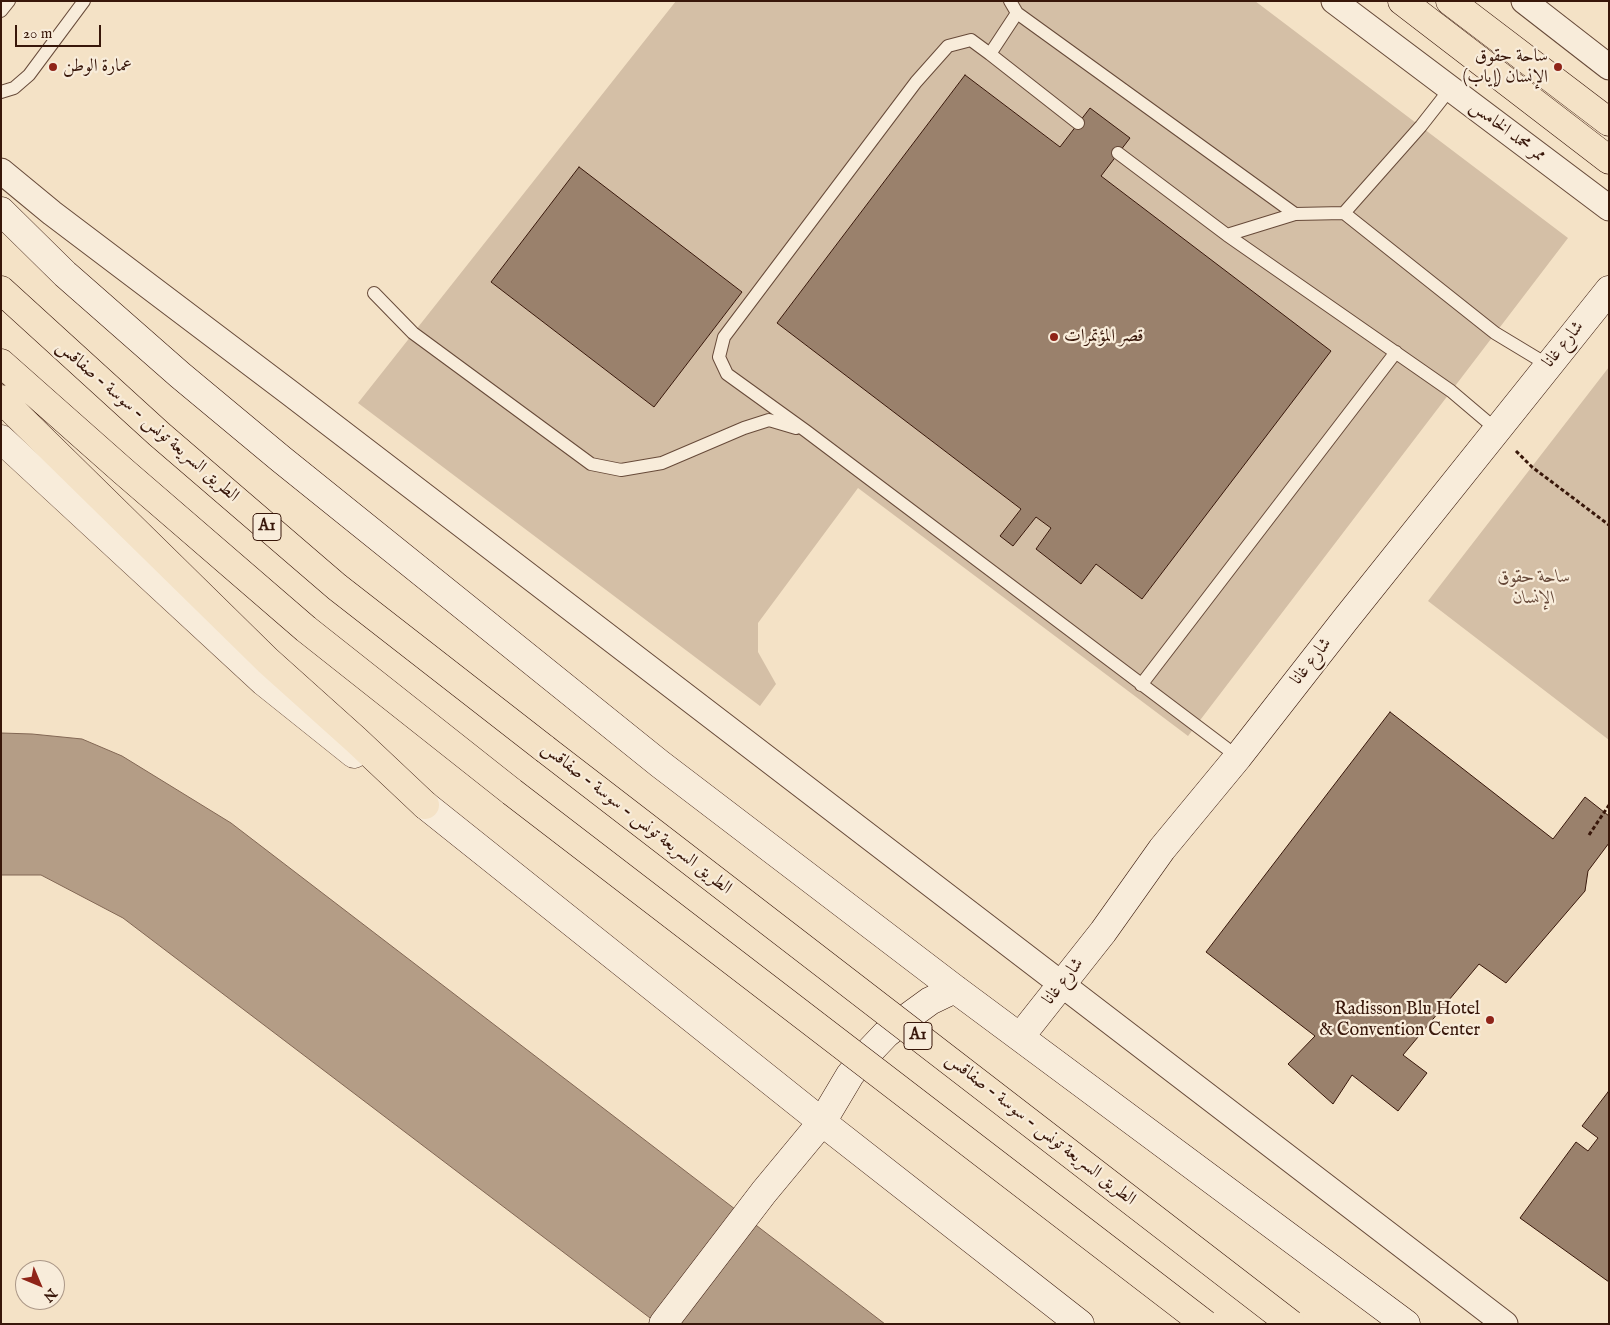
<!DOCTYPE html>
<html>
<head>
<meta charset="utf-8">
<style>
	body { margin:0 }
	#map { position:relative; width:1610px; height:1325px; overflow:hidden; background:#f4e2c6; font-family:"IM FELL English",serif }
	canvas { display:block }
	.frame { position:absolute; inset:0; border:2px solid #38170a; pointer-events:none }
	.north { position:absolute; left:15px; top:1260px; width:50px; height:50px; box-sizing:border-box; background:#f8ecda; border:1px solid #ab9787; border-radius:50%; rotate:135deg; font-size:14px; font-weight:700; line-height:20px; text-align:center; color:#38170a }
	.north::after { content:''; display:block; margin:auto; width:18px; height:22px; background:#8f2418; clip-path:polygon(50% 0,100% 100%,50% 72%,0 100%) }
	.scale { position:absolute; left:15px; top:25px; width:86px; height:22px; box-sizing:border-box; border:2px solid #38170a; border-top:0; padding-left:6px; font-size:15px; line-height:18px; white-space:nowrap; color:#38170a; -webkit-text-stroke:4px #f8ecda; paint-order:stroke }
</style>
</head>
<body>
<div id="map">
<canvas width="1610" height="1325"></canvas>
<div class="frame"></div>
<div class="north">N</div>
<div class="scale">20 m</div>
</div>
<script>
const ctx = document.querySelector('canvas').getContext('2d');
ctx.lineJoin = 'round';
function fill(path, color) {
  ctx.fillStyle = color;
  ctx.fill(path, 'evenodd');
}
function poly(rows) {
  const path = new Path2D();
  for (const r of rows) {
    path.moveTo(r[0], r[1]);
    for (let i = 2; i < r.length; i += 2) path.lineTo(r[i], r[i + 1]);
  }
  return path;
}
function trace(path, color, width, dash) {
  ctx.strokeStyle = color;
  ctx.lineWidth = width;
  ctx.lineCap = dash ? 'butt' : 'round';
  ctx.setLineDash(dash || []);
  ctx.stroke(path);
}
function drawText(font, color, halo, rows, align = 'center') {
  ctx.font = font + ' "IM FELL English",Amiri,serif';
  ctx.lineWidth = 4.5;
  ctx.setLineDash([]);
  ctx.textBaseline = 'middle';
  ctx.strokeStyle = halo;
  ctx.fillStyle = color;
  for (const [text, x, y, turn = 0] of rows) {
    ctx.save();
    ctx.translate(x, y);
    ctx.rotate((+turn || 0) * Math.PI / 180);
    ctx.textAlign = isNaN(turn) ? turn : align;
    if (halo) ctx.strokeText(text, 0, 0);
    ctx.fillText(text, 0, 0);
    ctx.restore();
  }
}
fill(poly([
	[676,1,1255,1,1568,238,1188,736,858,488,758,623,758,652,776,684,760,706,358,403],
	[965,75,1060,147,1090,108,1129,138,1101,176,1330,351,1142,599,1096,564,1081,584,1036,549,1051,528,1036,517,1013,546,1001,536,1021,509,777,323],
	[579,168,742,292,654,407,491,282],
	[1609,367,1609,740,1428,601]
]), '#d4bfa6');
const water = poly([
	[1,733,32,734,82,739,122,756,231,823,885,1324,658,1324,123,918,41,875,1,875,1,733]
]);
fill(water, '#b49d86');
trace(water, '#826754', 1);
const building = poly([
	[965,75,1060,147,1090,108,1130,138,1101,176,1331,351,1142,599,1096,564,1081,584,1036,549,1051,528,1036,517,1013,546,1000,536,1021,509,777,323,965,75],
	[579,167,742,292,654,407,491,282,579,167],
	[1390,712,1553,839,1585,797,1609,816,1609,843,1588,871,1585,891,1506,983,1479,964,1403,1055,1427,1073,1398,1111,1352,1075,1333,1104,1288,1064,1315,1036,1206,952,1390,712],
	[1608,1092,1609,1092,1609,1282,1520,1218,1576,1142,1588,1151,1598,1138,1582,1126,1608,1092]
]);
fill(building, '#9a816c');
trace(building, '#38170a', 1);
const service = poly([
	[1010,1,1017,13,1295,214],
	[1,11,9,1],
	[1017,13,990,54,1078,123],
	[990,54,971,40,948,46,916,82,724,337,719,357,727,374,806,431,1238,757],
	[1,92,14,88,29,75,84,1],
	[1118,153,1227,235,1451,391,1497,430],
	[1344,213,1421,126,1450,89],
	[1227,235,1295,214,1344,213,1495,333,1548,365],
	[374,293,413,333,591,464,621,470,662,463,744,428,769,420,796,428],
	[1141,685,1396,352]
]);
const minor = poly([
	[1334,1,1609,208],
	[1524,1,1609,67],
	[1,171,52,213,290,393,1505,1324]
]);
const tertiary = poly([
	[1,439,264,682,354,754]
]);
const secondary = poly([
	[1,211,65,274,180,375,281,459,660,764,955,989,1406,1324],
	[425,805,822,1122,1080,1324],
	[1020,1037,1103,932,1162,849,1238,757,1345,620,1609,290],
	[663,1324,764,1192,822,1122,850,1075,867,1054,886,1034,908,1017,930,1001,955,989]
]);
const primary = poly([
	[1402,1,1609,160],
	[1450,1,1609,122]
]);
const motorway = poly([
	[1,290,159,434,337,587,545,749],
	[1,363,123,471,306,629,512,792],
	[1,399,268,661,356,740,425,805]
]);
trace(service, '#674a39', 14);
trace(minor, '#674a39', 27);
trace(tertiary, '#674a39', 29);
trace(secondary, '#38170a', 29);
trace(primary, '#38170a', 29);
trace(motorway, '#38170a', 29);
trace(poly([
	[1516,451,1532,467,1609,525],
	[1589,835,1609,805]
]), '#38170a', 3, [4, 2.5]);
trace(service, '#f8ecda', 12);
trace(minor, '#f8ecda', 25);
trace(tertiary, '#f8ecda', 28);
trace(secondary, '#f8ecda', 28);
trace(primary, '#f4e2c6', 28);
trace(motorway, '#f4e2c6', 28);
const motorwayBridge = poly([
	[545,749,1291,1324],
	[512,792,1205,1324]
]);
trace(motorwayBridge, '#38170a', 29, []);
trace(motorwayBridge, '#f4e2c6', 28);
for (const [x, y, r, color] of [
	[53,67,5,"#8f2418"],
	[1558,67,5,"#8f2418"],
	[1054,337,5,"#8f2418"],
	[1490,1020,5,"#8f2418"]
]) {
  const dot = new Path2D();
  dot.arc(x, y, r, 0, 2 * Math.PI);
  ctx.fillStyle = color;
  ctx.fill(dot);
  trace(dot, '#f8ecda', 2);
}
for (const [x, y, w] of [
	[267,527,28],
	[918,1036,28]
]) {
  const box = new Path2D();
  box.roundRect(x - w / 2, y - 13.5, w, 27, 4);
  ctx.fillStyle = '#f8ecda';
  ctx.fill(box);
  trace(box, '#38170a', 1);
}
drawText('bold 16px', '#38170a', null, [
	["A1",267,527],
	["A1",918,1036]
]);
drawText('18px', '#38170a', '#f8ecda', [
	["ساحة حقوق",1548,57],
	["الإنسان (إياب)",1548,78],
	["عمارة الوطن",63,67,"left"],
	["قصر المؤتمرات",1064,337,"left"],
	["Radisson Blu Hotel",1480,1010],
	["& Convention Center",1480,1031]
], 'right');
drawText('18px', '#38170a', '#f8ecda', [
	["ممر محمد الخامس",1507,132,37],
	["شارع غانا",1564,345,-51],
	["الطريق السريعة تونس - سوسة - صفاقس",147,422,41],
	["شارع غانا",1312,662,-52],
	["الطريق السريعة تونس - سوسة - صفاقس",636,819,38],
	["شارع غانا",1064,982,-52],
	["الطريق السريعة تونس - سوسة - صفاقس",1040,1130,38]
]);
drawText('italic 18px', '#674939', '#f8ecda', [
	["ساحة حقوق",1534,578],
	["الإنسان",1534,599]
]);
</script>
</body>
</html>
